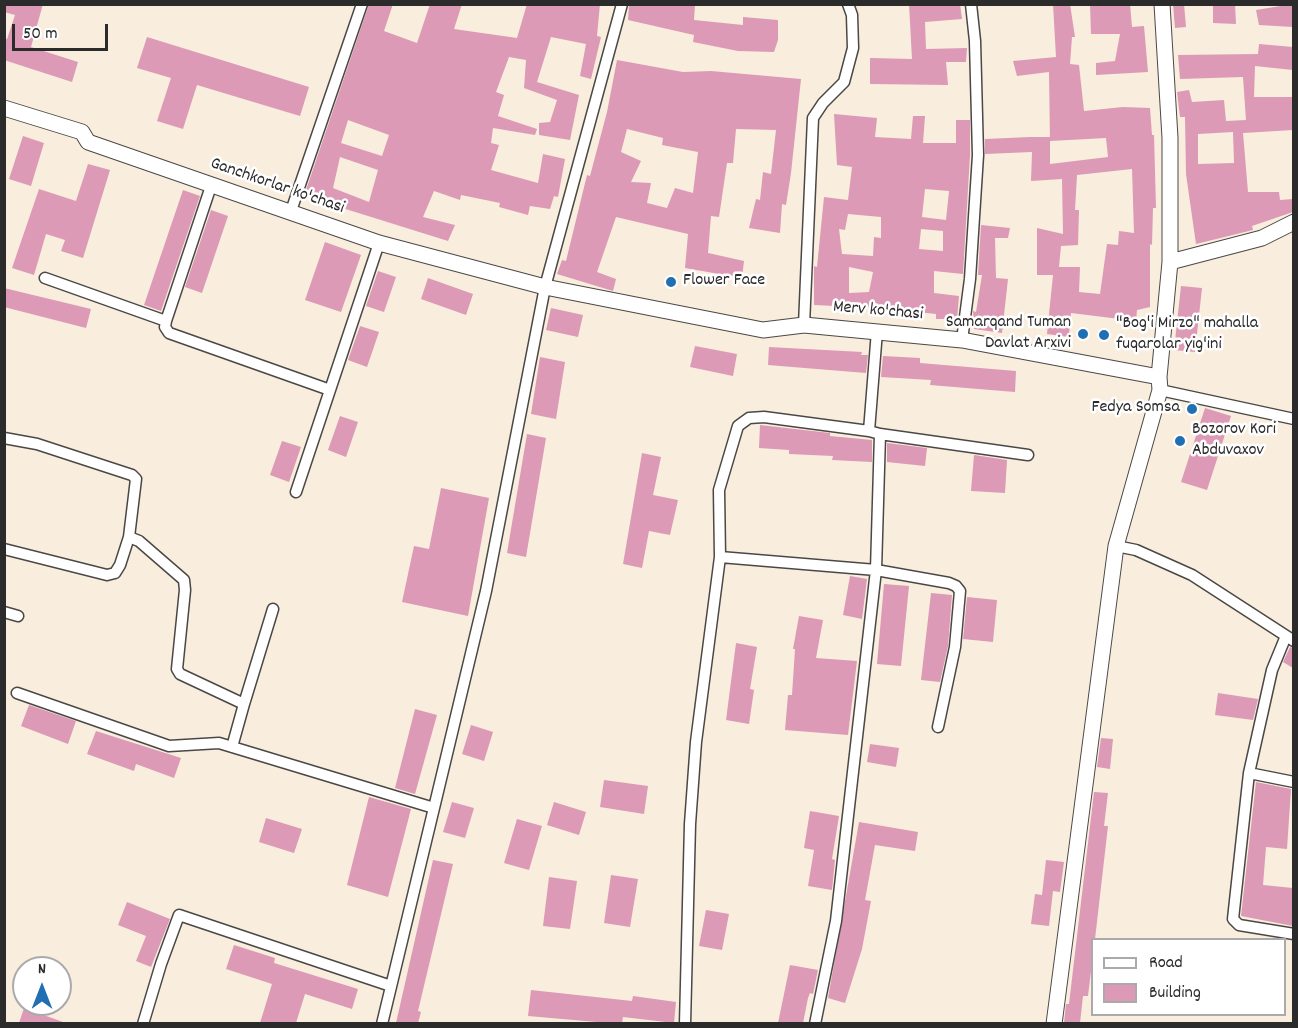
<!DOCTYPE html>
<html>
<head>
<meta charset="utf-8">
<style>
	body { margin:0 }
	#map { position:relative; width:1298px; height:1028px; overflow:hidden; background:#f9eddd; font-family:Dekko,sans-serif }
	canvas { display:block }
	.frame { position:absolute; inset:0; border:6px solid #2b2b2b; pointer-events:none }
	.legend { position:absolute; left:1091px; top:938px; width:195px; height:78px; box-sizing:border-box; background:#fff; border:2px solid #aaa; margin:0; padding:8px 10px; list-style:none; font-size:18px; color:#2b2b2b }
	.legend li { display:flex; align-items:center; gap:12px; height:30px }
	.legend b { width:30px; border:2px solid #aaa }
	.north { position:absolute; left:12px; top:956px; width:60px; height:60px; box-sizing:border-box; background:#fff; border:2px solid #aaa; border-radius:50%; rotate:0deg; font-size:16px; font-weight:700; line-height:24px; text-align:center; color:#2b2b2b }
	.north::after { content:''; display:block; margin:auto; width:21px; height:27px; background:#1f6fb2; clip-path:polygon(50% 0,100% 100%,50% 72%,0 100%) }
	.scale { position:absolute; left:12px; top:24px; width:96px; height:27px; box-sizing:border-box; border:3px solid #2b2b2b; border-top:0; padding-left:8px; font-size:18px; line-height:21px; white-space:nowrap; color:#2b2b2b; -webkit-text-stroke:4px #fff; paint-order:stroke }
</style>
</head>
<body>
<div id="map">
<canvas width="1298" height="1028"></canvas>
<div class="frame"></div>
<ul class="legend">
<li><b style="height:8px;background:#fff"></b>Road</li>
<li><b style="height:16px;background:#dc9ab6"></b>Building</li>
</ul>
<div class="north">N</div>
<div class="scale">50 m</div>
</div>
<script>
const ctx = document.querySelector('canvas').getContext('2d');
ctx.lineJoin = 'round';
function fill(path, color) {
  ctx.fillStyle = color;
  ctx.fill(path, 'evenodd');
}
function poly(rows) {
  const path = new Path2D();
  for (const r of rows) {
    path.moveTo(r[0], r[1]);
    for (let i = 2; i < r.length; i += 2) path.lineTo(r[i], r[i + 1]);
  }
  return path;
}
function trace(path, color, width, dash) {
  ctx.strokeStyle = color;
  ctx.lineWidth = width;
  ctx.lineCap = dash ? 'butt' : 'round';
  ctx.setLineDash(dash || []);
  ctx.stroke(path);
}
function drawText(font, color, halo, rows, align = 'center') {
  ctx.font = font + ' Dekko,sans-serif';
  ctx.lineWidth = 5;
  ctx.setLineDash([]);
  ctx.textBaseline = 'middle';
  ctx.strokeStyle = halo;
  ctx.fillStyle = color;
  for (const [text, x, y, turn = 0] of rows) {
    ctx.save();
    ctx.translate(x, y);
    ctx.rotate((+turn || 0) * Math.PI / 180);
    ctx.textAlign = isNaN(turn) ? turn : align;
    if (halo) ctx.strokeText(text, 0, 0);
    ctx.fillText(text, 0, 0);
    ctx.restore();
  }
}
fill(poly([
	[4,4,43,4,31,47,78,62,72,82,4,60,4,39,7,39,15,15,4,12],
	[369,4,393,4,384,31,417,43,430,4,462,4,454,29,517,38,527,4,600,4,597,36,601,37,591,79,580,76,586,44,551,37,537,82,579,95,570,140,539,135,539,123,550,122,557,100,524,88,526,60,509,57,496,92,504,95,498,116,537,129,535,135,493,128,491,143,499,145,491,170,538,183,543,154,565,159,558,197,554,196,550,209,530,206,528,215,499,207,500,203,461,195,460,200,434,191,423,217,455,225,448,241,304,196],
	[348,120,389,135,382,156,341,143],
	[340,157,378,170,369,202,333,188],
	[629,4,695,4,694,20,743,25,743,17,778,20,778,40,774,52,738,51,693,42,694,35,628,20],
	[909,4,960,4,962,19,925,22,926,49,967,48,966,62,946,62,948,85,870,84,870,58,912,59],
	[1053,4,1070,4,1075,37,1072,37,1070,64,1079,65,1084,111,1123,107,1150,108,1152,135,1154,135,1156,208,1153,208,1152,245,1150,244,1150,307,1137,310,1136,321,1071,313,1069,337,1047,334,1053,275,1037,275,1037,228,1063,234,1062,179,1031,181,1032,152,985,154,985,139,1030,137,1050,137,1050,164,1108,157,1106,138,1050,141,1049,72,1017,76,1013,61,1056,57],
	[1132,169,1134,233,1119,231,1118,245,1107,244,1100,294,1079,292,1080,267,1059,267,1061,246,1078,245,1079,210,1075,210,1077,175],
	[1090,4,1130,4,1132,27,1144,26,1148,72,1096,75,1096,63,1115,61,1120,34,1091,34],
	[1173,4,1184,4,1186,27,1175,28],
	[1213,4,1235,4,1236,24,1213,23],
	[1293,4,1293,27,1259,25,1256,10],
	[147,37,309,87,300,116,197,85,183,129,157,121,171,78,137,68],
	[1259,44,1293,47,1293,70,1255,66,1254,97,1293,97,1293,130,1243,133,1248,192,1279,192,1280,200,1293,199,1293,212,1252,226,1253,230,1196,244,1186,174,1185,117,1180,117,1177,92,1189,90,1192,102,1224,100,1226,121,1246,120,1243,77,1180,79,1178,55,1258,54],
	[1233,132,1234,163,1198,164,1198,134],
	[617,60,683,72,711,71,801,79,791,173,786,205,782,204,780,233,749,228,756,199,760,200,763,172,771,174,776,130,736,129,733,163,727,163,719,217,711,216,708,253,744,261,742,278,685,268,688,234,616,217,597,272,616,279,613,291,557,274,562,260,566,261,587,175,590,176,607,112],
	[627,129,663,138,662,145,698,152,693,193,675,188,667,208,647,203,651,183,631,182,641,161,621,152],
	[834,114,877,118,875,137,911,139,913,116,925,116,923,143,956,143,956,120,970,120,970,155,963,274,934,271,934,293,959,296,957,319,936,319,936,314,879,308,814,305,814,266,817,267,824,197,848,200,852,167,837,165],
	[925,189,949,191,946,220,922,217],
	[848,214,881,217,881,238,874,237,873,256,842,254,839,229,845,230],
	[921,229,943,231,943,251,919,249],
	[849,267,873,272,869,292,849,293],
	[23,136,44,143,31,186,9,179],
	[88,164,110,170,83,258,61,251,65,240,46,234,34,275,12,268,39,189,76,201],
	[183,190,200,196,161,311,144,305],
	[211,210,228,216,202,293,185,287],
	[981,225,1010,228,1008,238,995,238,996,278,1008,279,1002,333,974,329,973,311,976,312,982,275,978,275],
	[325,242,361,255,341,312,305,300],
	[378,271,396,277,384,312,366,306],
	[428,278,473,294,466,315,421,299],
	[1181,286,1202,288,1195,352,1174,350],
	[4,288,91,309,86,328,4,307],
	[551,308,583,315,578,337,546,330],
	[360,326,379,332,367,367,348,360],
	[695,346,737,354,733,376,690,367],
	[769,347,862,352,861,355,868,355,866,373,768,365],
	[883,356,920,358,920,363,1016,371,1015,392,930,385,931,380,881,377],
	[540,357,565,362,556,419,531,414],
	[1205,408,1231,416,1207,490,1181,482],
	[340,416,358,422,346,457,328,450],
	[760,425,830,433,830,436,872,440,872,462,832,460,833,456,789,454,789,450,759,448],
	[527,434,546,438,526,557,507,553],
	[282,441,301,447,289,482,270,475],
	[887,443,927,448,925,466,887,462],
	[642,453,661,457,653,495,678,500,670,535,649,531,642,568,623,564],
	[974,455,1007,460,1005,493,971,491],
	[441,488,489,498,468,616,402,602,414,546,429,549],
	[850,576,867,579,862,619,843,615],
	[884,584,909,586,901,666,877,664],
	[931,593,952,595,948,646,940,682,921,680],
	[967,597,997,600,993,642,963,639],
	[799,616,823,620,816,658,857,661,848,735,785,730,788,695,792,695,795,649,793,649],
	[736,643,757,647,750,689,754,690,749,724,726,720],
	[1290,647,1293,648,1293,668,1283,662],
	[1218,693,1258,699,1253,720,1215,715],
	[29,705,76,721,68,744,21,726],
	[415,709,437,715,415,794,395,788],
	[471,725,493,732,484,761,462,754],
	[96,731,181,758,174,778,136,764,134,771,87,754],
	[1101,738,1113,739,1110,769,1097,767],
	[870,744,899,748,896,767,867,762],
	[604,780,648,786,644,814,600,807],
	[1256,782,1291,789,1287,849,1266,847,1263,885,1293,888,1293,926,1241,916],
	[1094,792,1108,793,1104,826,1108,826,1095,939,1092,939,1092,963,1088,996,1083,996,1080,1023,1064,1023,1066,1004,1069,1004],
	[369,797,411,809,388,897,347,885],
	[452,802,474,808,465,838,443,832],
	[554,802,586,812,579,835,547,825],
	[810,811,839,816,832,859,835,860,832,890,808,886,814,850,804,848],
	[266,818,302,829,294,853,259,842],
	[517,819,542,826,529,870,504,863],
	[859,822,918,832,915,851,875,845,865,900,871,901,862,949,845,1003,828,998],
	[433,860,453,864,418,1011,421,1012,418,1023,396,1023],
	[1046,860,1064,862,1060,892,1053,891,1049,926,1031,924,1035,894,1042,895],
	[611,875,638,879,630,927,604,923],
	[549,877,577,881,570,929,543,926],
	[127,902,170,919,151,967,136,961,146,936,118,925],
	[706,910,729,914,722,950,699,946],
	[234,945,275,958,274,963,358,989,352,1009,305,994,296,1023,260,1023,272,984,226,969],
	[790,965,818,970,813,994,810,993,808,998,803,1023,778,1023],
	[531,990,632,1001,633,996,676,1002,674,1023,623,1017,622,1023,608,1023,528,1016],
	[24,1008,63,1022,63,1023,19,1023]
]), '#dc9ab6');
const street = poly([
	[211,186,166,321,165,327,169,333,330,390],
	[291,211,362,4],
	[45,278,166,321],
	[804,325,813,118,823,103,844,82,853,48,852,15,848,4],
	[962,340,970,279,978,155,975,41,971,4],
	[1160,390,1294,419],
	[880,434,1028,455],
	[4,438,37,444,132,475,136,479,129,537,139,541,184,580,185,590,177,669,180,674,244,704,232,747],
	[296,492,379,243],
	[1116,546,1136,550,1192,575,1294,641],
	[4,549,107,575,115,573,120,565,129,537],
	[720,557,719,490,738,426,749,418,764,417,869,431],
	[4,612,18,616],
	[1286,636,1272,670,1249,773,1233,919,1239,925,1294,934],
	[17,693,169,746,219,743,434,808,486,591,545,287,622,4],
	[244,704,273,609],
	[1249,773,1294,782],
	[143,1024,161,964,179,915,391,986],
	[382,1024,434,808],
	[685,1024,690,824,696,742,720,557,876,570,949,583,956,586,960,591,955,647,938,727],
	[815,1024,836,921,876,570,880,434,869,431,877,331]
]);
const secondary = poly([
	[4,108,82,132,88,142,379,243,545,287,763,330,804,325,962,340,1159,377],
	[1170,262,1262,238,1294,222],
	[1054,1024,1116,546,1160,390,1159,377,1170,262,1170,138,1162,4]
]);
trace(street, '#4a4846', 13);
trace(secondary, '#4a4846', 17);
trace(street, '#fff', 10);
trace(secondary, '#fff', 15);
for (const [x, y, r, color] of [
	[671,282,6,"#1f6fb2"],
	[1083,334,6,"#1f6fb2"],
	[1104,335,6,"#1f6fb2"],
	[1192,409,6,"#1f6fb2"],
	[1180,441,6,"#1f6fb2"]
]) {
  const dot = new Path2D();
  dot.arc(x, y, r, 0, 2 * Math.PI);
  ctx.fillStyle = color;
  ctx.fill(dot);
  trace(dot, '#fff', 2);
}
drawText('18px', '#2b2b2b', '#fff', [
	["Ganchkorlar ko'chasi",277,187,19],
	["Merv ko'chasi",878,312,5]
]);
drawText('18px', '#2b2b2b', '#fff', [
	["Flower Face",683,282],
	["Samarqand Tuman",1071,324,"right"],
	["Davlat Arxivi",1071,345,"right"],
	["\"Bog'i Mirzo\" mahalla",1116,325],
	["fuqarolar yig'ini",1116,346],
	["Fedya Somsa",1180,409,"right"],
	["Bozorov Kori",1192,431],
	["Abduvaxov",1192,452]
], 'left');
</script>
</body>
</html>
